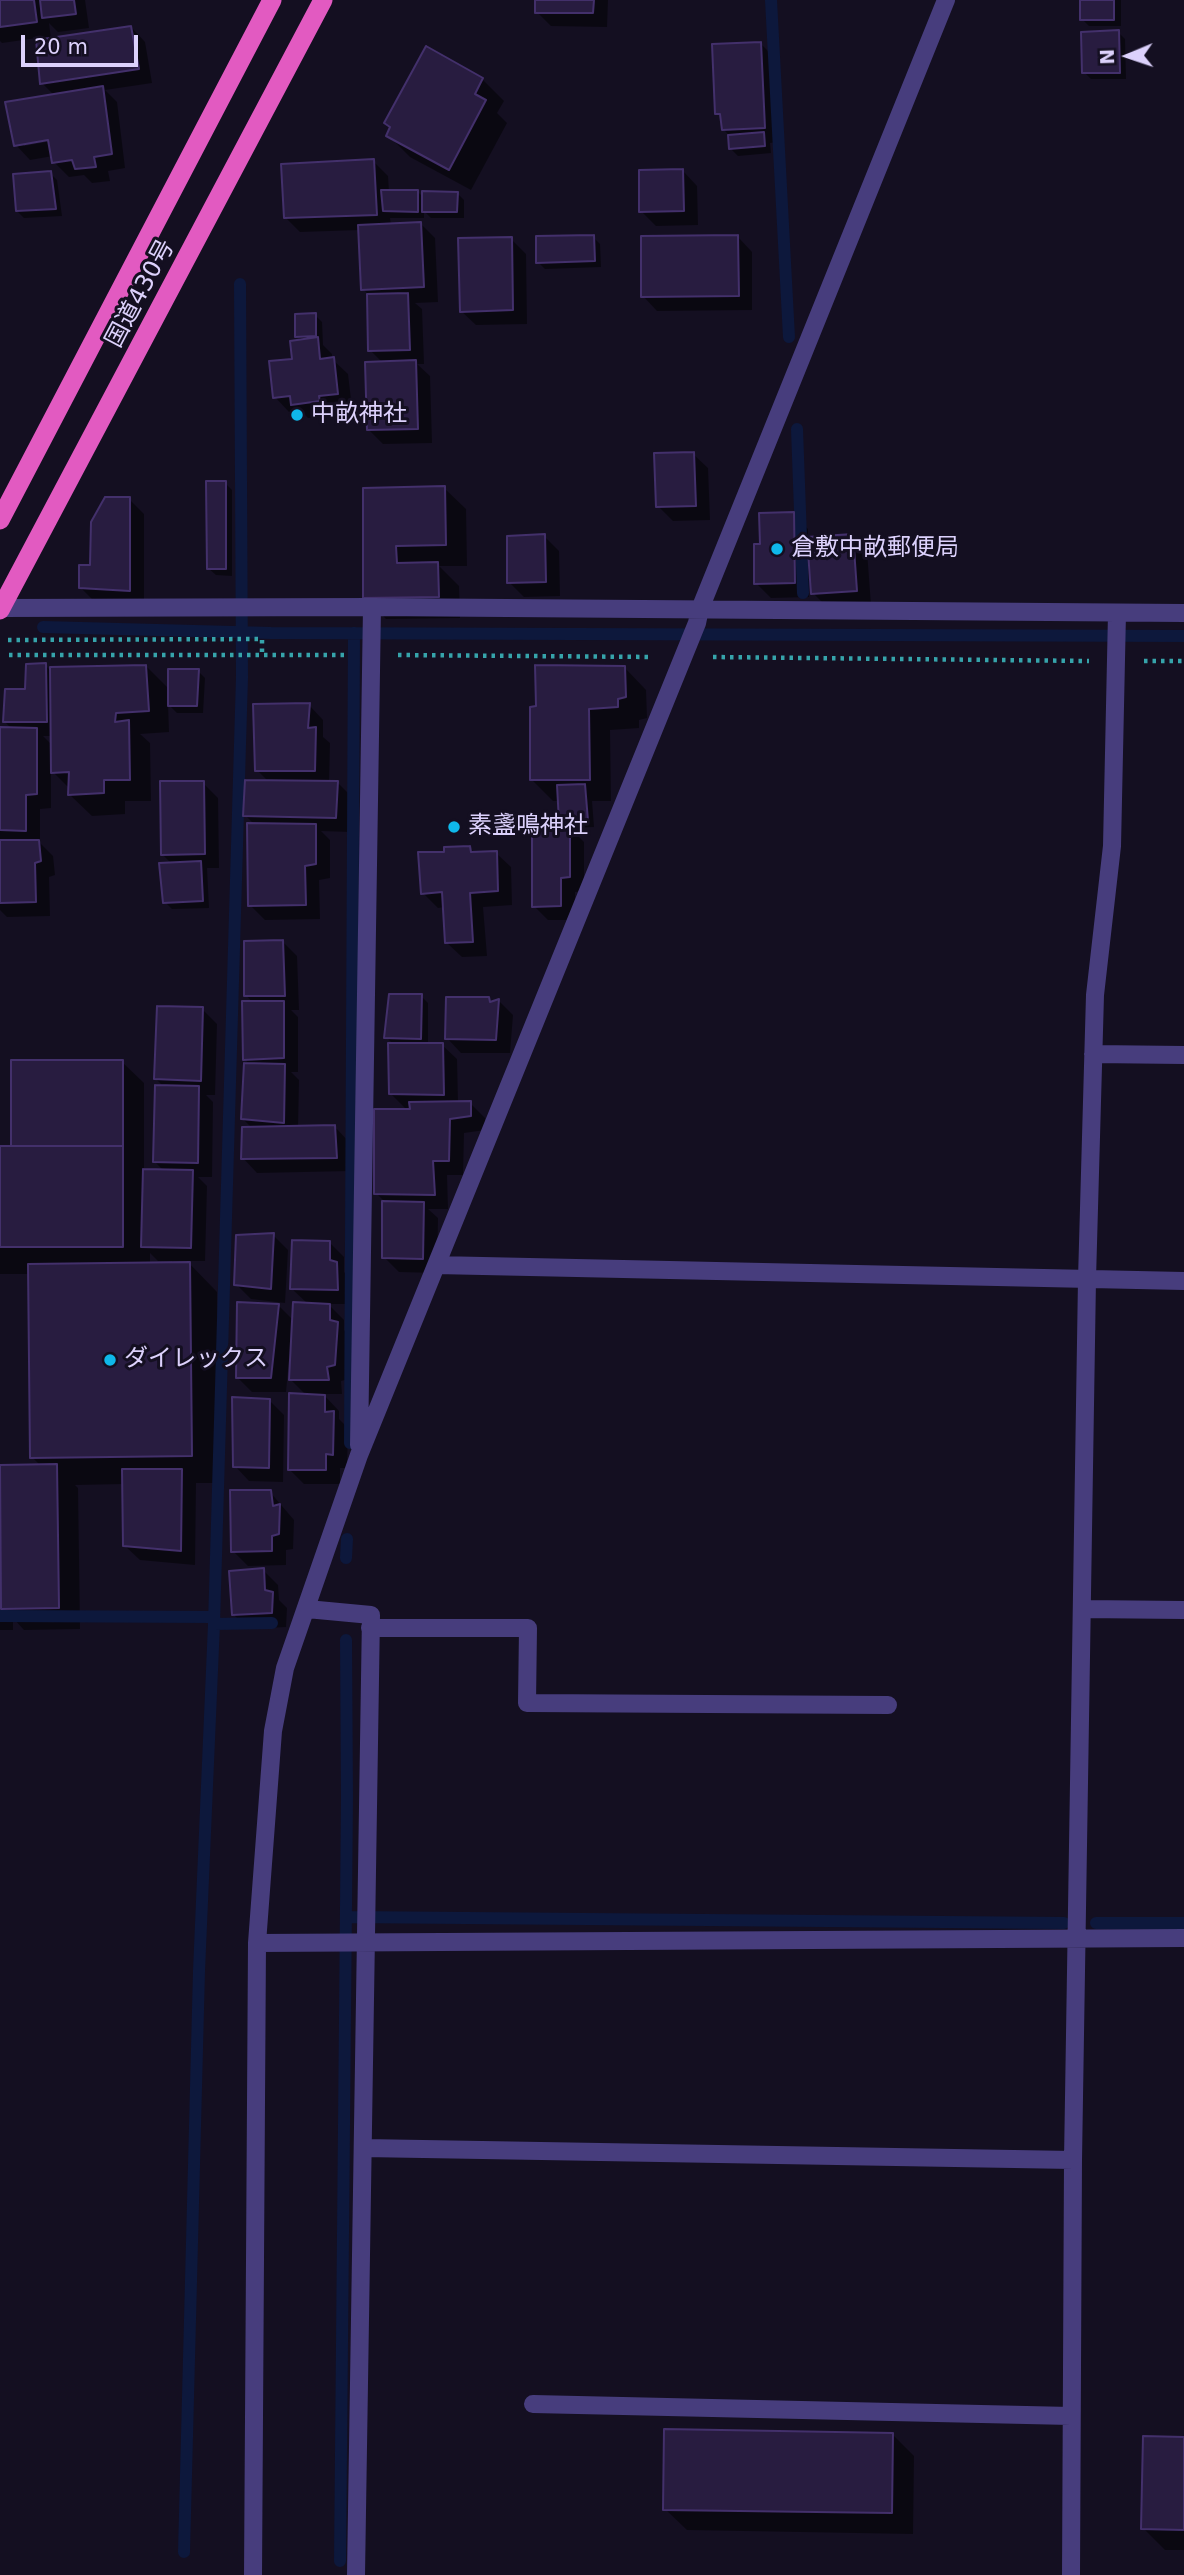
<!DOCTYPE html>
<html>
<head>
<meta charset="utf-8">
<style>
	body { margin:0 }
	#map { position:relative; width:1184px; height:2575px; overflow:hidden; background:#140f21; font-family:"DejaVu Sans",sans-serif }
	canvas { display:block }
	.north { position:absolute; left:1093px; top:21px; width:70px; height:70px; -webkit-text-stroke:5px #140f21; paint-order:stroke; rotate:268deg; font-size:19px; font-weight:700; line-height:28px; text-align:center; color:#dcd1fc }
	.north::after { content:''; display:block; margin:auto; width:24px; height:32px; background:#dcd1fc; clip-path:polygon(50% 0,100% 100%,50% 72%,0 100%) }
	.scale { position:absolute; left:21px; top:35px; width:117px; height:32px; box-sizing:border-box; border:4px solid #dcd1fc; border-top:0; padding-left:9px; font-size:21px; line-height:24px; white-space:nowrap; color:#dcd1fc; -webkit-text-stroke:5px #140f21; paint-order:stroke }
</style>
</head>
<body>
<div id="map">
<canvas width="1184" height="2575"></canvas>
<div class="north">N</div>
<div class="scale">20 m</div>
</div>
<script>
const ctx = document.querySelector('canvas').getContext('2d');
ctx.lineJoin = 'round';
function fill(path, color) {
  ctx.fillStyle = color;
  ctx.fill(path, 'evenodd');
}
function poly(rows) {
  const path = new Path2D();
  for (const r of rows) {
    path.moveTo(r[0], r[1]);
    for (let i = 2; i < r.length; i += 2) path.lineTo(r[i], r[i + 1]);
  }
  return path;
}
function trace(path, color, width, dash) {
  ctx.strokeStyle = color;
  ctx.lineWidth = width;
  ctx.lineCap = dash ? 'butt' : 'round';
  ctx.setLineDash(dash || []);
  ctx.stroke(path);
}
function drawText(font, color, halo, rows, align = 'center') {
  ctx.font = font + ' "DejaVu Sans","Noto Sans JP",sans-serif';
  ctx.lineWidth = 6;
  ctx.setLineDash([]);
  ctx.textBaseline = 'middle';
  ctx.strokeStyle = halo;
  ctx.fillStyle = color;
  for (const [text, x, y, turn = 0] of rows) {
    ctx.save();
    ctx.translate(x, y);
    ctx.rotate((+turn || 0) * Math.PI / 180);
    ctx.textAlign = isNaN(turn) ? turn : align;
    if (halo) ctx.strokeText(text, 0, 0);
    ctx.fillText(text, 0, 0);
    ctx.restore();
  }
}
fill(poly([
	[0,0,85,0,89,28,58,32,49,23,51,39,131,27,145,42,152,83,105,90,117,102,125,168,108,171,110,181,92,183,84,175,69,177,54,162,53,156,30,160,16,145,54,95,42,83,37,38,2,43,0,41],
	[56,137,57,140,24,146,24,142],
	[537,0,608,0,607,27,551,26,537,12],
	[1082,0,1121,0,1121,26,1089,26,1082,19],
	[1118,32,1125,39,1126,79,1091,79,1084,72],
	[761,44,775,58,779,142,770,143,771,153,738,156,731,149,729,135,723,129,723,119,717,113],
	[482,79,504,101,497,113,507,123,471,190,410,157,388,135,391,129,386,123],
	[373,161,388,176,389,192,418,192,424,198,457,193,464,200,464,218,431,218,424,211,424,218,390,218,391,225,421,224,435,238,438,302,415,303,422,309,424,364,417,364,430,376,432,443,383,444,369,430,383,363,370,350,369,295,363,289,360,230,300,232,285,217],
	[683,171,697,186,698,225,656,226,641,211],
	[50,173,57,180,62,216,24,218,17,211],
	[593,237,600,244,601,267,545,269,538,262],
	[738,237,752,252,752,310,657,311,643,296],
	[511,239,526,254,527,324,476,325,461,311],
	[315,315,322,322,323,345,332,354,332,359,348,374,352,408,333,410,333,416,308,418,300,410,289,412,275,397,302,341,297,336],
	[693,454,708,468,710,520,673,521,658,506],
	[225,483,232,490,232,576,216,575,208,568],
	[444,488,466,509,467,566,439,566,459,586,460,618,386,619,365,597,365,489],
	[129,499,144,514,144,605,95,602,81,588],
	[793,514,808,529,808,539,852,536,867,551,871,605,828,608,813,593,812,578,809,578,809,597,771,598,756,583,761,545],
	[544,536,559,551,560,596,524,597,509,582],
	[45,665,52,672,146,666,170,690,198,671,205,678,203,713,177,713,168,704,169,732,140,734,150,743,151,801,125,801,125,814,92,816,70,795,70,789,51,770,51,808,40,809,40,843,53,856,55,875,49,877,50,916,7,917,0,910,0,920,0,729,12,729,5,722],
	[43,736,53,736,53,746],
	[625,668,646,690,647,718,639,720,639,728,610,730,611,801,592,801,594,827,570,828,584,842,584,891,575,892,575,920,548,920,534,906,566,827,560,821,560,801,553,801,532,780,532,709],
	[309,705,323,720,323,737,330,743,329,783,338,783,352,797,350,832,321,831,330,840,330,878,319,880,320,919,265,920,250,905,255,825,245,815,269,782,257,770],
	[203,783,218,798,219,868,207,868,209,908,172,909,165,902,172,864,163,855],
	[470,848,476,854,496,853,511,867,512,905,483,907,487,956,462,957,447,943,445,907,438,908,423,893,446,853],
	[283,942,297,956,299,1010,291,1010,298,1017,298,1072,291,1072,299,1080,298,1128,335,1127,349,1142,351,1171,257,1173,243,1158,253,1129,243,1119,251,1065,244,1059,253,1003,246,995],
	[421,996,428,1003,428,1045,442,1045,457,1059,458,1103,470,1103,485,1118,485,1130,464,1133,463,1175,447,1175,448,1209,428,1209,438,1218,437,1273,399,1272,384,1257,384,1201,376,1193,408,1111,391,1094,394,1045,386,1037],
	[489,999,493,1003,499,1001,513,1015,510,1053,461,1053,447,1038],
	[202,1009,217,1024,215,1095,206,1095,213,1102,212,1177,198,1177,207,1186,205,1261,187,1261,217,1292,219,1483,196,1483,195,1565,140,1560,125,1546,124,1484,75,1485,78,1488,80,1629,24,1630,13,1618,13,1630,0,1630,0,1466,41,1466,32,1457,30,1274,0,1274,0,1148,13,1148,122,1062,144,1083,144,1170,164,1171,155,1162,164,1087,156,1079],
	[150,1253,158,1261,172,1261,172,1264,150,1264],
	[273,1235,288,1250,285,1303,251,1299,236,1284],
	[329,1242,344,1257,344,1272,351,1279,352,1304,328,1304,344,1320,344,1330,352,1338,349,1379,341,1381,342,1394,323,1394,339,1411,339,1419,348,1428,347,1468,340,1468,340,1484,304,1484,289,1469,307,1396,291,1380,292,1359,289,1359,286,1392,252,1392,237,1377,278,1305,294,1321,308,1304,292,1289],
	[269,1400,284,1415,283,1482,249,1481,235,1466],
	[270,1492,294,1520,293,1549,286,1550,286,1565,248,1566,233,1551],
	[263,1570,278,1585,279,1600,287,1608,286,1627,248,1629,233,1614],
	[892,2434,914,2456,913,2534,687,2530,665,2509],
	[1184,2439,1184,2550,1165,2550,1143,2528]
]), '#0007');
trace(poly([
	[771,0,789,337],
	[797,429,803,593],
	[43,627,271,633,1184,636],
	[350,1443,354,633],
	[346,1558,347,1539],
	[0,1616,214,1617],
	[214,1624,272,1623],
	[346,1917,1064,1923],
	[1096,1923,1184,1923],
	[184,2552,199,1971,214,1624,242,677,240,284],
	[340,2561,347,1797,346,1640]
]), '#0d183c', 12);
const building = poly([
	[0,0,34,0,37,22,0,27,0,0],
	[40,0,74,0,76,14,42,18,40,0],
	[535,0,594,0,593,13,535,13,535,0],
	[1080,0,1114,0,1114,20,1080,20,1080,0],
	[131,26,139,69,40,84,36,40,131,26],
	[1119,30,1120,73,1082,73,1081,32,1119,30],
	[761,42,765,128,722,130,720,114,715,114,712,44,761,42],
	[426,46,483,78,475,94,486,100,449,170,386,136,390,127,384,123,426,46],
	[103,86,112,154,94,157,96,167,75,169,72,160,52,163,48,140,14,146,5,102,103,86],
	[764,132,765,146,729,149,728,135,764,132],
	[374,159,377,215,284,218,281,164,374,159],
	[683,169,684,211,639,212,639,170,683,169],
	[51,171,56,209,16,211,13,174,51,171],
	[381,190,418,190,418,212,383,211,381,190],
	[422,191,458,192,457,212,422,212,422,191],
	[421,222,424,287,361,290,358,225,421,222],
	[594,235,595,261,536,263,536,236,594,235],
	[738,235,739,296,641,297,641,236,738,235],
	[512,237,513,310,460,312,458,238,512,237],
	[408,293,410,350,368,351,367,294,408,293],
	[316,313,316,336,295,337,295,314,316,313],
	[318,337,320,359,334,357,338,394,319,396,320,401,291,405,290,396,273,398,269,361,292,359,290,341,318,337],
	[416,360,418,429,367,430,365,362,416,360],
	[694,452,696,506,656,507,654,453,694,452],
	[206,481,226,481,226,569,207,569,206,481],
	[445,486,446,545,396,546,397,563,438,562,439,597,363,598,363,488,445,486],
	[105,497,130,497,130,591,79,588,79,565,90,565,91,522,105,497],
	[794,512,795,583,754,584,754,544,760,544,759,513,794,512],
	[545,534,546,582,507,583,507,536,545,534],
	[853,534,857,591,811,594,807,537,853,534],
	[46,663,47,722,3,722,5,689,25,689,26,664,46,663],
	[146,665,149,711,116,713,115,722,129,720,130,780,104,780,104,793,68,795,69,772,51,773,50,667,146,665],
	[535,665,625,666,626,697,618,699,618,707,589,709,590,780,530,780,530,707,536,706,535,665],
	[168,669,199,669,197,706,168,706,168,669],
	[310,703,308,728,316,727,315,771,255,771,253,704,310,703],
	[0,727,37,728,37,794,26,795,26,831,0,830,0,727],
	[245,780,338,781,336,818,243,816,245,780],
	[160,781,204,781,205,854,161,855,160,781],
	[585,784,588,821,559,822,557,785,585,784],
	[247,823,316,824,316,864,305,866,306,905,248,906,247,823],
	[532,826,570,826,570,877,561,878,561,906,532,907,532,826],
	[0,840,39,840,41,861,35,863,36,902,0,903,0,840],
	[470,846,471,852,497,851,498,891,470,893,473,942,445,943,442,892,421,894,418,852,444,852,444,847,470,846],
	[201,861,203,901,163,903,159,863,201,861],
	[283,940,285,996,244,996,244,941,283,940],
	[389,994,422,994,421,1039,384,1038,389,994],
	[446,997,489,997,490,1002,499,999,496,1040,445,1039,446,997],
	[242,1001,284,1001,284,1058,243,1060,242,1001],
	[157,1006,203,1007,201,1081,154,1079,157,1006],
	[388,1043,443,1043,444,1095,389,1094,388,1043],
	[11,1060,123,1060,123,1146,11,1146,11,1060],
	[244,1063,285,1064,284,1123,241,1119,244,1063],
	[155,1085,199,1086,198,1163,153,1162,155,1085],
	[471,1101,471,1116,450,1119,449,1161,433,1161,435,1195,374,1194,374,1109,410,1109,409,1102,471,1101],
	[335,1125,337,1158,241,1159,242,1127,335,1125],
	[0,1146,123,1146,123,1247,0,1247,0,1146],
	[143,1169,193,1170,191,1248,141,1247,143,1169],
	[382,1201,424,1202,423,1259,382,1258,382,1201],
	[274,1233,271,1289,234,1285,236,1235,274,1233],
	[292,1240,330,1241,330,1260,337,1262,338,1290,290,1289,292,1240],
	[190,1262,192,1456,30,1458,28,1264,190,1262],
	[237,1302,279,1304,271,1378,236,1378,237,1302],
	[293,1302,330,1304,330,1320,338,1322,335,1365,327,1367,329,1380,289,1380,293,1302],
	[289,1393,325,1395,325,1412,334,1411,333,1455,326,1454,326,1470,288,1470,289,1393],
	[232,1397,270,1399,269,1468,233,1467,232,1397],
	[57,1464,59,1608,1,1609,0,1465,57,1464],
	[122,1469,182,1469,181,1551,123,1546,122,1469],
	[230,1490,271,1490,273,1506,280,1504,279,1534,272,1536,272,1551,231,1552,230,1490],
	[264,1568,265,1590,273,1592,272,1613,232,1615,229,1571,264,1568],
	[664,2429,893,2433,892,2513,663,2510,664,2429],
	[1143,2436,1184,2437,1184,2530,1141,2529,1143,2436]
]);
fill(building, '#281c40');
trace(building, '#43306b', 2);
trace(poly([
	[8,640,262,639,262,656],
	[9,655,344,655],
	[398,655,652,657],
	[713,657,1089,661],
	[1144,661,1184,661]
]), '#36a4ab', 4.5, [3.5, 5]);
trace(poly([
	[0,608,372,607,1184,613],
	[1093,1054,1184,1055],
	[436,1265,1184,1281],
	[359,1445,372,607],
	[307,1609,371,1615,356,2575],
	[1082,1609,1184,1610],
	[370,1628,528,1628,527,1703,888,1705],
	[257,1943,1184,1938],
	[364,2148,1073,2160],
	[533,2404,1071,2416],
	[253,2575,257,1943,273,1731,285,1668,359,1455,697,623,700,609,946,0],
	[1071,2575,1073,2160,1087,1279,1095,995,1112,846,1117,613]
]), '#473d7d', 18);
trace(poly([
	[0,520,272,0],
	[0,610,323,0]
]), '#e25ac1', 19);
for (const [x, y, r, color] of [
	[297,415,7,"#0fb8ea"],
	[777,549,7,"#0fb8ea"],
	[454,827,7,"#0fb8ea"],
	[110,1360,7,"#0fb8ea"]
]) {
  const dot = new Path2D();
  dot.arc(x, y, r, 0, 2 * Math.PI);
  ctx.fillStyle = color;
  ctx.fill(dot);
  trace(dot, '#140f21', 2.5);
}
drawText('24px', '#dcd1fc', '#140f21', [
	["国道430号",141,294,-62]
]);
drawText('24px', '#dcd1fc', '#140f21', [
	["中畝神社",311,415],
	["倉敷中畝郵便局",791,549],
	["素盞鳴神社",468,827],
	["ダイレックス",124,1360]
], 'left');
</script>
</body>
</html>
